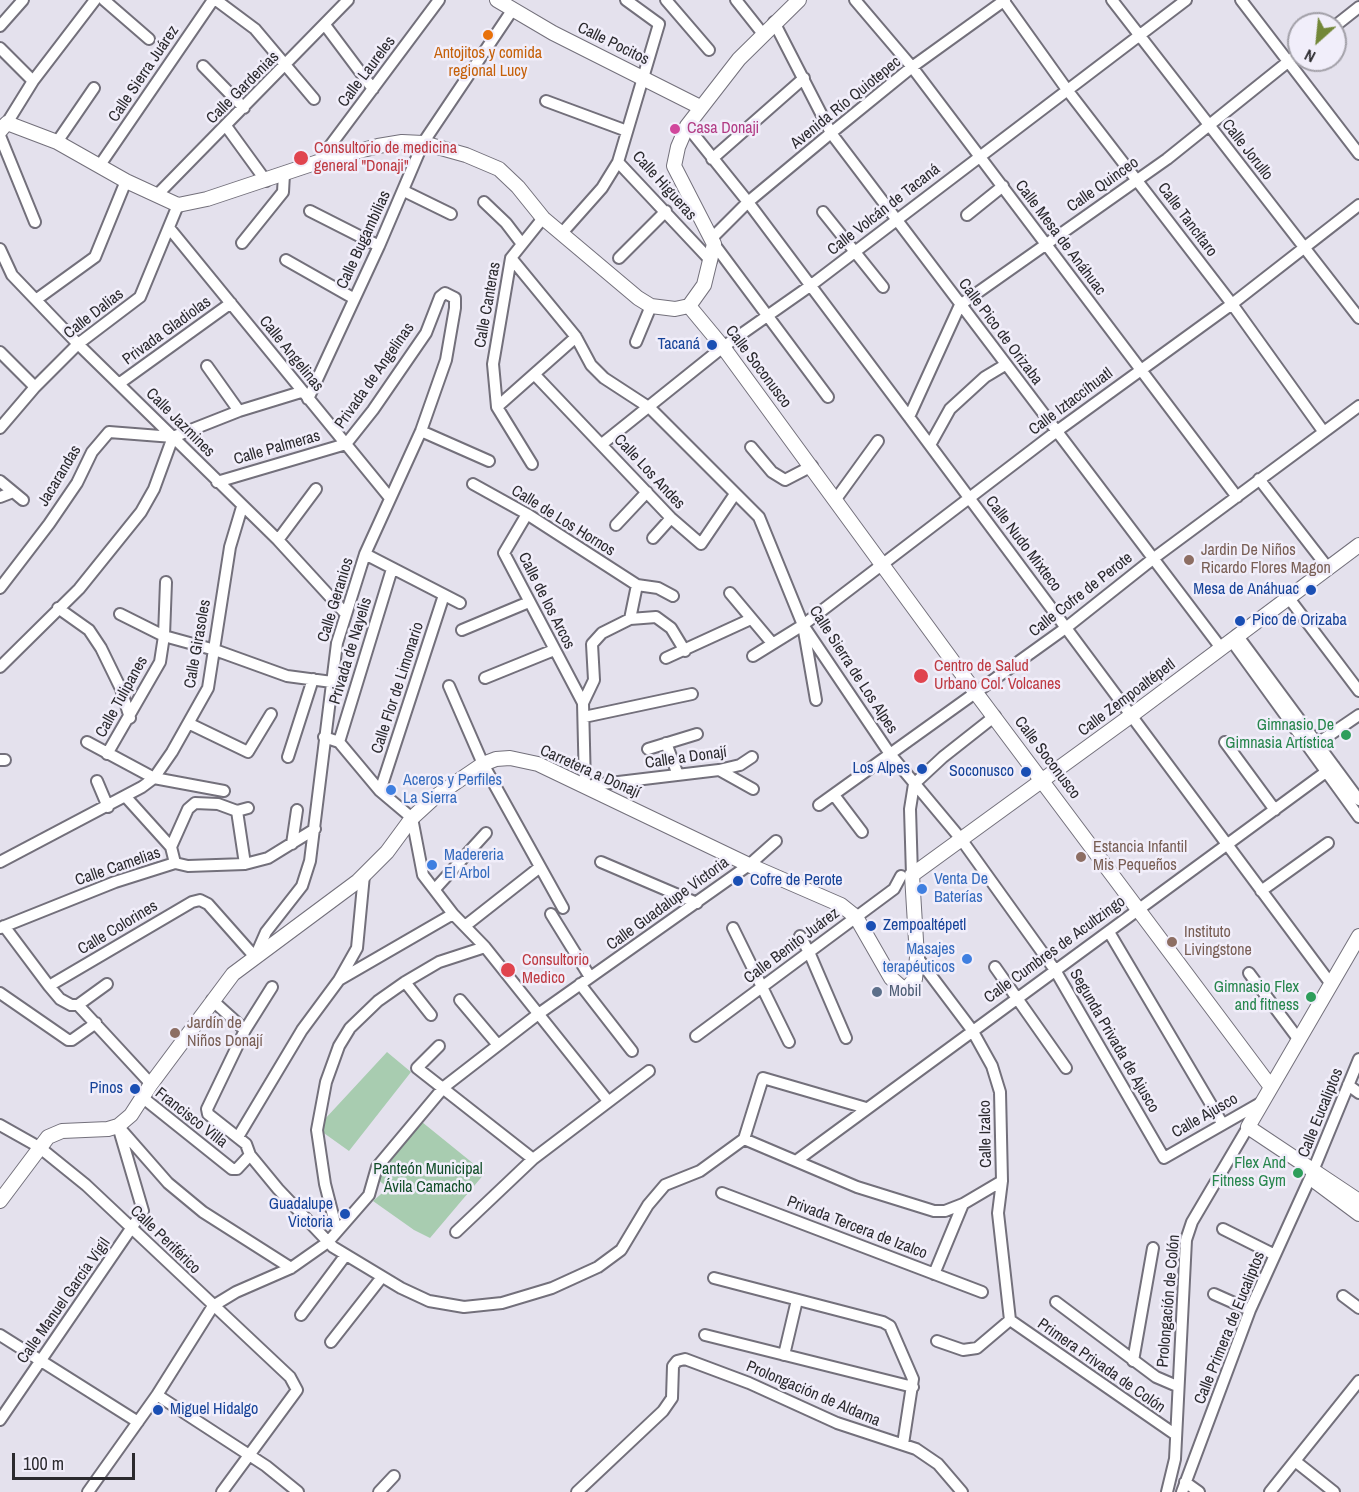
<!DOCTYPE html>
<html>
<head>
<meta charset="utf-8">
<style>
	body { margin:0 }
	#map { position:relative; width:1359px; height:1492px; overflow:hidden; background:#e4e1ed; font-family:"Archivo Narrow",sans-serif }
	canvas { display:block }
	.north { position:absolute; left:1287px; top:12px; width:60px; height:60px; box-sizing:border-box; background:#f1eefa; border:2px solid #a2a0a8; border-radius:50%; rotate:207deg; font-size:16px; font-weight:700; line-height:24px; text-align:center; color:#2b2a2e }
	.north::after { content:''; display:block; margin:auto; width:21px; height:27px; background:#738738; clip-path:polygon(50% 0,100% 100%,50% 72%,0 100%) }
	.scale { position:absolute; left:12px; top:1453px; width:123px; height:27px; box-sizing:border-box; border:3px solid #2b2a2e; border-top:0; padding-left:8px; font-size:18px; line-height:21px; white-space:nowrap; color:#2b2a2e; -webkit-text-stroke:4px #f1eefa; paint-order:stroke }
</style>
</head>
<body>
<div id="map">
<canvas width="1359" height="1492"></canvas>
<div class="north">N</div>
<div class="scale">100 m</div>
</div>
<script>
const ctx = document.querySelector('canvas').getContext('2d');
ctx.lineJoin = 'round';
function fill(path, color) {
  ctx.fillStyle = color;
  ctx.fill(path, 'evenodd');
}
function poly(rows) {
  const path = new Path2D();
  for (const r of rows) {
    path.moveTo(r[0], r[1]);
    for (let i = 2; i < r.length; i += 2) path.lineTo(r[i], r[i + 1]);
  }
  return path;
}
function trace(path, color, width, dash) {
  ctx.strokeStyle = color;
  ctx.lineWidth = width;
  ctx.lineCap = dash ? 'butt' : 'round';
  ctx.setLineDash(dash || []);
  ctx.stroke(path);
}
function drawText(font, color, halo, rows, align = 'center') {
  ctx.font = font + ' "Archivo Narrow",sans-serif';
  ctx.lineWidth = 5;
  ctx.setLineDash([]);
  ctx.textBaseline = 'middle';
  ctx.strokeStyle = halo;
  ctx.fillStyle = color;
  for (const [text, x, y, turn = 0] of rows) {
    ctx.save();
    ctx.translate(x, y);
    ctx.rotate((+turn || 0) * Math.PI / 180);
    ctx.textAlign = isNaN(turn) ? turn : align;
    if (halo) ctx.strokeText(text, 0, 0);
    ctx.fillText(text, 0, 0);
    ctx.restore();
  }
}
fill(poly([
	[387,1052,411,1072,349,1151,321,1131,324,1120],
	[422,1122,485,1173,430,1238,414,1230,373,1201,388,1188,376,1178]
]), '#a8ccb0');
const street = poly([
	[104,0,149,39],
	[216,0,255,29,314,99],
	[666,0,709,50],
	[736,0,763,34],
	[855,0,912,67,1237,497],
	[1003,0,1068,91,1232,304,1323,431],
	[1112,0,1359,318],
	[1241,0,1359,154],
	[774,22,831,133,1221,648],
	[325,25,373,89],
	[0,26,23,0],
	[1335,26,1359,7],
	[0,48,33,81,7,123],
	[203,66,244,108],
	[33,81,95,0],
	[546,101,627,131],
	[226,126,266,181],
	[687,126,748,202,909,417,1331,984],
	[0,136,35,222],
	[57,142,94,88],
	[712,159,804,78],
	[318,162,439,0],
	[618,162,711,261],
	[100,165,213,0],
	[404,191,451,214],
	[157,195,348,0],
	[484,202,506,223,522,244],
	[310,211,379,246],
	[823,212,883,287],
	[967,215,1003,186],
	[170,229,390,498],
	[562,233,602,188,618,162,659,24,626,0],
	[713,237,748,202,831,133,912,67,1005,0],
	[242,243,283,192,284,174],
	[714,244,828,397],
	[0,249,12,275,78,344,278,540,345,613],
	[511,258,576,337,591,365,604,378,650,408,759,517,803,625,890,754,961,839,1055,970,1164,1158,1262,1102],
	[619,258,666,211],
	[286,260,353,298],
	[37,299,95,257,126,181],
	[636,342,651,306],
	[0,352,35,387],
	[207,366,239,411],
	[535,375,671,518,701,544,735,494],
	[120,383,231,303],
	[308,399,379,246,423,143,513,9],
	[497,407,576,337],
	[909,417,960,305,1167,159,1299,53],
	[0,428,35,387,78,344,140,297,178,205],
	[421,431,489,461],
	[602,444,723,347,810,286,1186,0],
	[930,445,950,409,985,377,1005,365],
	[751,447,772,472,785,480,812,466],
	[532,464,497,407,493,364,511,258,543,218],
	[1259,479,1328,568],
	[0,481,23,500],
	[473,484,527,514,637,585,658,588,673,596],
	[0,497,13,492],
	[836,499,878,441],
	[527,514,504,553,583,703,585,786,719,770,740,765,752,757],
	[616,525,647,492],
	[653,538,671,518],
	[278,540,316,489],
	[365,554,460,603],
	[0,588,49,524,77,483,92,452,109,432,173,437,239,411,301,392],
	[730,593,772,643],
	[1288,597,1359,691],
	[58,608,89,630,101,648,121,689,130,718],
	[120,614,164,636,215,650,287,676,332,682],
	[630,619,637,585],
	[462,630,529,602],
	[804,631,816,700],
	[1237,635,1359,800],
	[1231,640,1359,817],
	[753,656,803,625,1057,431,1232,304,1359,205],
	[666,658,751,619],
	[0,667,79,589,141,512,154,489,173,437],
	[485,678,554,650],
	[449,686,483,764,563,908],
	[583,703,594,680,592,644,602,633,630,619,656,617,671,628,685,651],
	[584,717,692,694],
	[190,724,248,752,271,714],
	[324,737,339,742,380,791,412,818,423,875,453,914,485,947,608,1101],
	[87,742,154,778,224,791],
	[339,742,392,569],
	[1225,742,1275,810],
	[666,743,678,775],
	[1312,747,1359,715],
	[648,749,697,734],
	[107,754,160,662,164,636,166,582],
	[288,757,313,679],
	[0,760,5,760],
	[719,770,753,789],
	[97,781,108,807],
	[380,791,444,595],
	[834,795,862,832],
	[125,796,171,847],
	[819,805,1067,627,1154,558,1359,406],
	[237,811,245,864],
	[292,844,297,810],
	[0,862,142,787,154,778,172,752,208,688,230,547,242,507],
	[601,862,697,903],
	[175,863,171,847,188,809,195,803,218,804,237,811,248,808],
	[912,875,910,809,914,784,943,757,995,716],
	[435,889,486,833],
	[1261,891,1328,843],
	[551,914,590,977],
	[4,926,49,986,192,902,200,900,208,904,255,957,266,932,302,886,310,861,337,643,365,554,421,431,446,360,455,308,455,298,445,293,440,297,426,333,373,410,346,444,217,482],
	[465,926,540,867],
	[0,928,115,882,175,863,188,866,245,864,268,858,315,829],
	[733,928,789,1042],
	[1109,932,1222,1123],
	[800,936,809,952,846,1038],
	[917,957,972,1030,992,1066,1000,1092,1002,1181,998,1213,1010,1320],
	[995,967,1066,1068],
	[1249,973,1299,1040],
	[339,980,453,914],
	[405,982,431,1015],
	[580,984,632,1051],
	[49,986,60,999,71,1005,78,1005,107,984],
	[272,987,245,1030,207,1109,208,1114,246,1144,250,1155,278,1189,333,1247,401,1288,429,1301,464,1307,502,1303,552,1288,598,1267,621,1250,648,1205,665,1185,700,1171,744,1139],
	[0,993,68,1040,72,1040,96,1023],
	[212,1000,245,1030],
	[460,1000,498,1045],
	[78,1005,151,1084],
	[696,1036,894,889,901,876],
	[439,1046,417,1068,533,1159],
	[1348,1085,1359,1093],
	[142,1097,232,1169,237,1169,250,1155],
	[866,1108,763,1078,744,1139,857,1187,934,1211,945,1211,963,1204,1002,1181],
	[0,1125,39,1147,86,1185,290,1377,297,1390,222,1492],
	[118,1126,168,1183,203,1212,291,1268],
	[238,1137,302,1030,339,980,357,948,364,875],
	[796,1161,1334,766],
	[722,1193,982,1292],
	[1223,1229,1275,1255],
	[337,1231,325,1184,317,1130,326,1082,339,1046,350,1028,378,1001,405,982,439,962,485,947],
	[456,1232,533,1159,649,1071],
	[934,1274,963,1204],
	[714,1278,883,1322,890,1326,913,1379,903,1444],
	[1214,1294,1250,1310],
	[1343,1296,1359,1308],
	[1056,1302,1156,1377,1177,1386],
	[301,1315,345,1256],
	[1010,1320,1176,1435],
	[0,1335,138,1422],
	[705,1335,913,1387],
	[937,1341,963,1350,977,1348,1010,1320],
	[331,1342,382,1277],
	[784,1355,797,1300],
	[1133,1361,1153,1248],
	[157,1395,266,1466,298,1492],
	[0,1420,143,1211,118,1126],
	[1295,1461,1334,1492],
	[1185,1482,1199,1492],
	[88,1492,157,1395,213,1306,236,1292,291,1268,328,1242,369,1195,377,1167,444,1087,537,1015,749,865,776,841],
	[379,1492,394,1476],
	[577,1492,663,1411,672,1398,673,1366,677,1361,685,1359,749,1383,837,1423,916,1449,938,1464,962,1492],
	[1167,1492,1175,1459,1186,1240,1192,1222,1248,1127],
	[1182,1492,1250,1310,1310,1178,1359,1059],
	[1270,1492,1359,1381]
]);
const secondary = poly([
	[497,0,553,33,700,107],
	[0,131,7,123,57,142,126,181,178,205,207,199,318,162,378,146,402,142,423,143,466,155,499,169,518,187,543,218,638,298,651,306,675,309,689,306,704,285,714,244,674,166,678,147,687,126,739,59,799,0],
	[689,306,723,347,976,693,1271,1087],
	[1359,936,1248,1127,1359,1201],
	[1316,1182,1359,1214],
	[0,1201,48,1137,62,1131,108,1129,118,1126,131,1115,151,1084,233,974,358,881,387,852,412,818,436,796,483,764,496,759,510,758,538,764,749,865,841,905,856,917,891,978,901,987,907,988,915,979,917,957,912,875,1132,715,1359,545]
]);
trace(street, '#73707b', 14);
trace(secondary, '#73707b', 16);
trace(street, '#fff', 10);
trace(secondary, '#fff', 14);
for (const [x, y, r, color] of [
	[488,35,6,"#e8710a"],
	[675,129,6,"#d1479c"],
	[301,158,8,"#e0444e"],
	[712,345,6,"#1a4fb4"],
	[1189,560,6,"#8d6e63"],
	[1311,590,6,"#1a4fb4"],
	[1240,621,6,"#1a4fb4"],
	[921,676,8,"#e0444e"],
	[1346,735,6,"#2e9e5b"],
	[922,769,6,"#1a4fb4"],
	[1026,772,6,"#1a4fb4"],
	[391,790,6,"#3f7fe0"],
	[1081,857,6,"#8d6e63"],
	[432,865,6,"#3f7fe0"],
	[738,881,6,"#1a4fb4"],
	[922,889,6,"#3f7fe0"],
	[871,926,6,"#1a4fb4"],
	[1172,942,6,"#8d6e63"],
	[967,959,6,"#3f7fe0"],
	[508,970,8,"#e0444e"],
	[877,992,6,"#5c6f8a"],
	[1311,997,6,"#2e9e5b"],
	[175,1033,6,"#8d6e63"],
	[135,1089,6,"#1a4fb4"],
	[1298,1173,6,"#2e9e5b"],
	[345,1214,6,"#1a4fb4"],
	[158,1410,6,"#1a4fb4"]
]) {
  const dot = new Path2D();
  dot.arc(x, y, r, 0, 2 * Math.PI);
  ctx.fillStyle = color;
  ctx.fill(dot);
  trace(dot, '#f1eefa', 2);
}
drawText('16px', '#2b2a2e', '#f1eefa', [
	["Calle Pocitos",613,44,26],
	["Calle Laureles",367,72,-53],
	["Calle Sierra Juárez",144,74,-56],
	["Calle Gardenias",243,88,-45],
	["Avenida Río Quiotepec",846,103,-39],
	["Calle Jorullo",1247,150,52],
	["Calle Quinceo",1103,185,-35],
	["Calle Higueras",664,186,48],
	["Calle Volcán de Tacaná",884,210,-38],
	["Calle Tancítaro",1187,220,53],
	["Calle Mesa de Anáhuac",1060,238,53],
	["Calle Bugambilias",364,240,-65],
	["Calle Canteras",488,305,-80],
	["Calle Dalias",94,314,-38],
	["Privada Gladiolas",167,331,-36],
	["Calle Pico de Orizaba",1000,332,53],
	["Calle Angelinas",291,354,51],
	["Calle Soconusco",758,367,53],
	["Privada de Angelinas",375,376,-55],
	["Calle Iztaccíhuatl",1071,402,-37],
	["Calle Jazmines",180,423,45],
	["Calle Palmeras",277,448,-16],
	["Calle Los Andes",649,472,47],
	["Jacarandas",60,476,-59],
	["Calle de Los Hornos",563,521,32],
	["Calle Nudo Mixteco",1023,544,53],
	["Calle Cofre de Perote",1081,595,-38],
	["Calle Geranios",336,600,-73],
	["Calle de los Arcos",546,601,63],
	["Calle Girasoles",198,644,-80],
	["Privada de Nayelis",351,651,-73],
	["Calle Sierra de Los Alpes",853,670,57],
	["Calle Flor de Limonario",398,688,-72],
	["Calle Tulipanes",122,697,-61],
	["Calle Zempoaltépetl",1127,698,-37],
	["Calle a Donají",686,758,-8],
	["Calle Soconusco",1047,758,53],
	["Carretera a Donají",590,772,24],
	["Calle Camelias",118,867,-19],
	["Calle Guadalupe Victoria",668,904,-36],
	["Calle Colorines",118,928,-31],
	["Calle Benito Juárez",792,946,-37],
	["Calle Cumbres de Acultzingo",1055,950,-36],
	["Segunda Privada de Ajusco",1114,1041,60],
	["Calle Eucaliptos",1321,1113,-68],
	["Calle Ajusco",1205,1116,-30],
	["Francisco Villa",191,1118,38],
	["Calle Izalco",986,1134,-91],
	["Privada Tercera de Izalco",857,1228,21],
	["Calle Periférico",165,1240,44],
	["Calle Manuel García Vigil",64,1301,-55],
	["Prolongación de Colón",1169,1301,-85],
	["Calle Primera de Eucaliptos",1230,1328,-68],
	["Primera Privada de Colón",1101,1366,35],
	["Prolongación de Aldama",813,1394,23]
]);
drawText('16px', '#c56008', '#f1eefa', [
	["Antojitos y comida",488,54],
	["regional Lucy",488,72]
]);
drawText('16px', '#b23c85', '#f1eefa', [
	["Casa Donaji",687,129]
], 'left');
drawText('16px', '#be3a42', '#f1eefa', [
	["Consultorio de medicina",314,149],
	["general \"Donaji\"",314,167],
	["Centro de Salud",934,667],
	["Urbano Col. Volcanes",934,685],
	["Consultorio",522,961],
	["Medico",522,979]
], 'left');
drawText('16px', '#164399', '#f1eefa', [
	["Tacaná",700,345],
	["Mesa de Anáhuac",1299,590],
	["Pico de Orizaba",1252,621,"left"],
	["Los Alpes",910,769],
	["Soconusco",1014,772],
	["Cofre de Perote",750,881,"left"],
	["Zempoaltépetl",883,926,"left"],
	["Pinos",123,1089],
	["Guadalupe",333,1205],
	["Victoria",333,1223],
	["Miguel Hidalgo",170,1410,"left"]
], 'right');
drawText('16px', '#785e54', '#f1eefa', [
	["Jardin De Niños",1201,551],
	["Ricardo Flores Magon",1201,569],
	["Estancia Infantil",1093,848],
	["Mis Pequeños",1093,866],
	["Instituto",1184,933],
	["Livingstone",1184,951],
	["Jardín de",187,1024],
	["Niños Donají",187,1042]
], 'left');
drawText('16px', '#27864d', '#f1eefa', [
	["Gimnasio De",1334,726],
	["Gimnasia Artística",1334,744],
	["Gimnasio Flex",1299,988],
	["and fitness",1299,1006],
	["Flex And",1286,1164],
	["Fitness Gym",1286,1182]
], 'right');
drawText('16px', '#366cbe', '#f1eefa', [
	["Aceros y Perfiles",403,781],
	["La Sierra",403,799],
	["Madereria",444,856],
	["El Arbol",444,874],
	["Venta De",934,880],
	["Baterías",934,898],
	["Masajes",955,950,"right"],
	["terapéuticos",955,968,"right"]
], 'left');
drawText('16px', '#4e5e75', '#f1eefa', [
	["Mobil",889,992]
], 'left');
drawText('16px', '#124e29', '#f1eefa', [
	["Panteón Municipal",428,1170],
	["Ávila Camacho",428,1188]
]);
</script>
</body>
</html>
